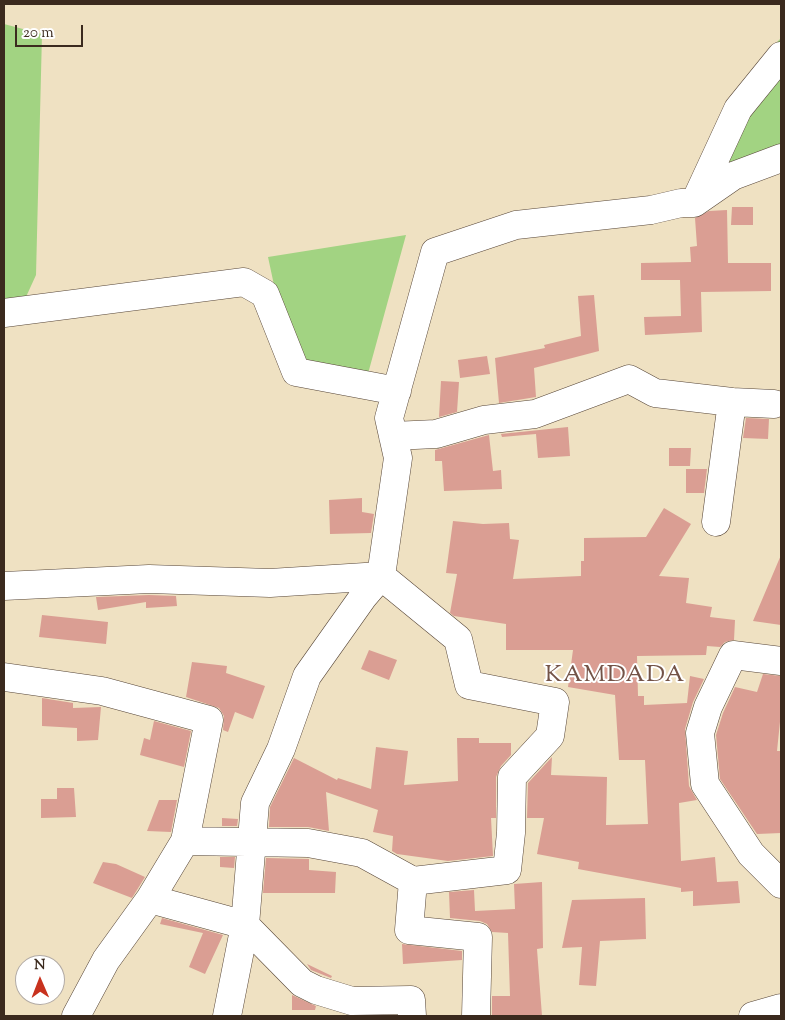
<!DOCTYPE html>
<html>
<head>
<meta charset="utf-8">
<style>
	body { margin:0 }
	#map { position:relative; width:785px; height:1020px; overflow:hidden; background:#efe1c2; font-family:"Sorts Mill Goudy",serif }
	canvas { display:block }
	.frame { position:absolute; inset:0; border:5px solid #3b2a1e; pointer-events:none }
	.north { position:absolute; left:15px; top:955px; width:50px; height:50px; box-sizing:border-box; background:#fff; border:1px solid #b1aaa5; border-radius:50%; rotate:359deg; font-size:14px; font-weight:700; line-height:20px; text-align:center; color:#3b2a1e }
	.north::after { content:''; display:block; margin:auto; width:18px; height:22px; background:#c8321e; clip-path:polygon(50% 0,100% 100%,50% 72%,0 100%) }
	.scale { position:absolute; left:15px; top:25px; width:68px; height:22px; box-sizing:border-box; border:2px solid #3b2a1e; border-top:0; padding-left:6px; font-size:15px; line-height:18px; white-space:nowrap; color:#3b2a1e; -webkit-text-stroke:4px #fff; paint-order:stroke }
</style>
</head>
<body>
<div id="map">
<canvas width="785" height="1020"></canvas>
<div class="frame"></div>
<div class="north">N</div>
<div class="scale">20 m</div>
</div>
<script>
const ctx = document.querySelector('canvas').getContext('2d');
ctx.lineJoin = 'round';
function fill(path, color) {
  ctx.fillStyle = color;
  ctx.fill(path, 'evenodd');
}
function poly(rows) {
  const path = new Path2D();
  for (const r of rows) {
    path.moveTo(r[0], r[1]);
    for (let i = 2; i < r.length; i += 2) path.lineTo(r[i], r[i + 1]);
  }
  return path;
}
function trace(path, color, width, dash) {
  ctx.strokeStyle = color;
  ctx.lineWidth = width;
  ctx.lineCap = dash ? 'butt' : 'round';
  ctx.setLineDash(dash || []);
  ctx.stroke(path);
}
function drawText(font, color, halo, rows, align = 'center') {
  ctx.font = font + ' "Sorts Mill Goudy",serif';
  ctx.lineWidth = 4;
  ctx.setLineDash([]);
  ctx.textBaseline = 'middle';
  ctx.strokeStyle = halo;
  ctx.fillStyle = color;
  for (const [text, x, y, turn = 0] of rows) {
    ctx.save();
    ctx.translate(x, y);
    ctx.rotate((+turn || 0) * Math.PI / 180);
    ctx.textAlign = isNaN(turn) ? turn : align;
    if (halo) ctx.strokeText(text, 0, 0);
    ctx.fillText(text, 0, 0);
    ctx.restore();
  }
}
fill(poly([
	[4,24,42,34,36,275,15,321,4,321],
	[781,38,781,145,706,175,770,49],
	[406,235,366,381,292,369,268,257]
]), '#a2d382');
fill(poly([
	[732,207,753,207,753,225,731,225],
	[727,210,728,263,771,263,771,291,701,292,702,332,645,335,644,317,681,316,680,280,641,280,641,263,691,262,690,247,697,246,695,218,709,211],
	[594,295,599,351,534,368,536,397,499,403,495,358,545,348,544,345,581,336,578,296],
	[487,356,490,374,460,378,458,360],
	[441,381,459,382,457,412,439,417],
	[746,418,769,419,768,439,743,438],
	[568,427,570,456,538,458,536,434,502,437,501,434],
	[489,435,493,471,501,470,502,489,444,491,442,461,435,461,435,450],
	[669,448,691,448,690,466,669,466],
	[686,469,707,469,704,493,686,493],
	[362,498,362,512,374,514,371,533,330,534,329,500],
	[664,508,691,524,659,576,689,578,686,603,712,607,710,617,735,620,734,640,725,642,720,647,707,646,706,655,637,656,638,696,644,696,644,705,687,703,690,676,704,679,693,702,685,729,689,786,697,800,679,803,681,861,715,857,717,882,738,881,740,903,693,906,693,891,681,892,681,888,578,869,579,862,537,854,544,818,527,818,528,783,552,757,551,775,607,777,606,825,648,824,645,760,619,760,615,695,568,687,573,650,506,650,506,624,454,616,450,613,457,574,446,573,453,521,483,524,509,523,510,539,519,540,513,579,581,576,581,561,584,561,584,538,646,537],
	[781,555,781,625,753,621],
	[149,595,176,596,177,606,146,608,146,602,98,610,96,597],
	[42,615,108,622,106,644,39,637],
	[369,650,397,660,389,680,361,669],
	[192,662,227,666,226,673,265,686,253,719,235,712,228,732,223,730,224,716,219,708,186,697],
	[763,674,781,676,781,712,777,751,781,751,781,833,757,834,720,779,716,735,723,713,735,687,757,692],
	[42,698,73,703,73,708,101,707,98,740,77,741,77,728,42,726],
	[154,721,191,731,184,767,140,755,144,738,150,740],
	[457,738,479,738,479,743,511,743,511,755,501,766,496,777,496,818,491,818,493,856,448,861,397,854,392,851,393,836,373,832,378,810,326,792,329,831,308,827,269,827,270,807,294,758,337,780,338,778,371,789,376,747,408,751,404,785,458,781],
	[57,788,74,788,76,817,41,818,41,799,57,799],
	[159,800,177,800,171,832,147,831],
	[222,818,238,819,237,826,222,826],
	[220,857,235,857,234,868,220,867],
	[266,858,309,859,309,870,336,872,335,893,263,893],
	[103,862,116,864,145,877,132,898,93,883],
	[542,882,543,948,537,949,542,1016,492,1016,492,996,510,996,508,933,492,932,487,924,480,921,450,918,449,892,474,890,475,911,515,909,514,884],
	[645,898,646,939,600,941,596,986,579,985,582,947,562,948,572,900],
	[162,918,223,935,205,974,189,967,203,933,160,924],
	[402,944,462,951,462,960,403,964],
	[307,964,332,976,331,978,311,970],
	[292,995,316,1006,315,1010,292,1010]
]), '#da9e93');
const minor = poly([
	[695,202,738,109,781,56],
	[4,313,244,282,265,294,296,372,397,391],
	[393,436,436,434,484,420,535,414,629,379,655,393,732,402,774,404],
	[716,522,732,402],
	[4,586,149,579,270,583,381,576,458,639,469,685,555,702,550,736,512,777,511,833,507,870,413,881],
	[781,661,733,655,708,707,700,733,705,784,751,854,781,884],
	[4,677,102,691,209,720,185,841,150,899,106,960,76,1016],
	[185,841,308,843,362,853,413,881,409,930,478,937,476,1016],
	[150,899,245,925,302,983,316,990,352,1001,411,1000,412,1016],
	[227,1016,245,925,255,803,281,749,307,676,363,597,381,576,398,458,389,418,435,252,516,225,651,210,681,203,694,203,733,176,781,158],
	[753,1016,781,1008]
]);
trace(minor, '#564537', 29);
trace(minor, '#fff', 28);
ctx.letterSpacing = '1px';
drawText('24px', '#735347', '#fff', [
	["KAMDADA",615,677]
]);
ctx.letterSpacing = '0px';
</script>
</body>
</html>
